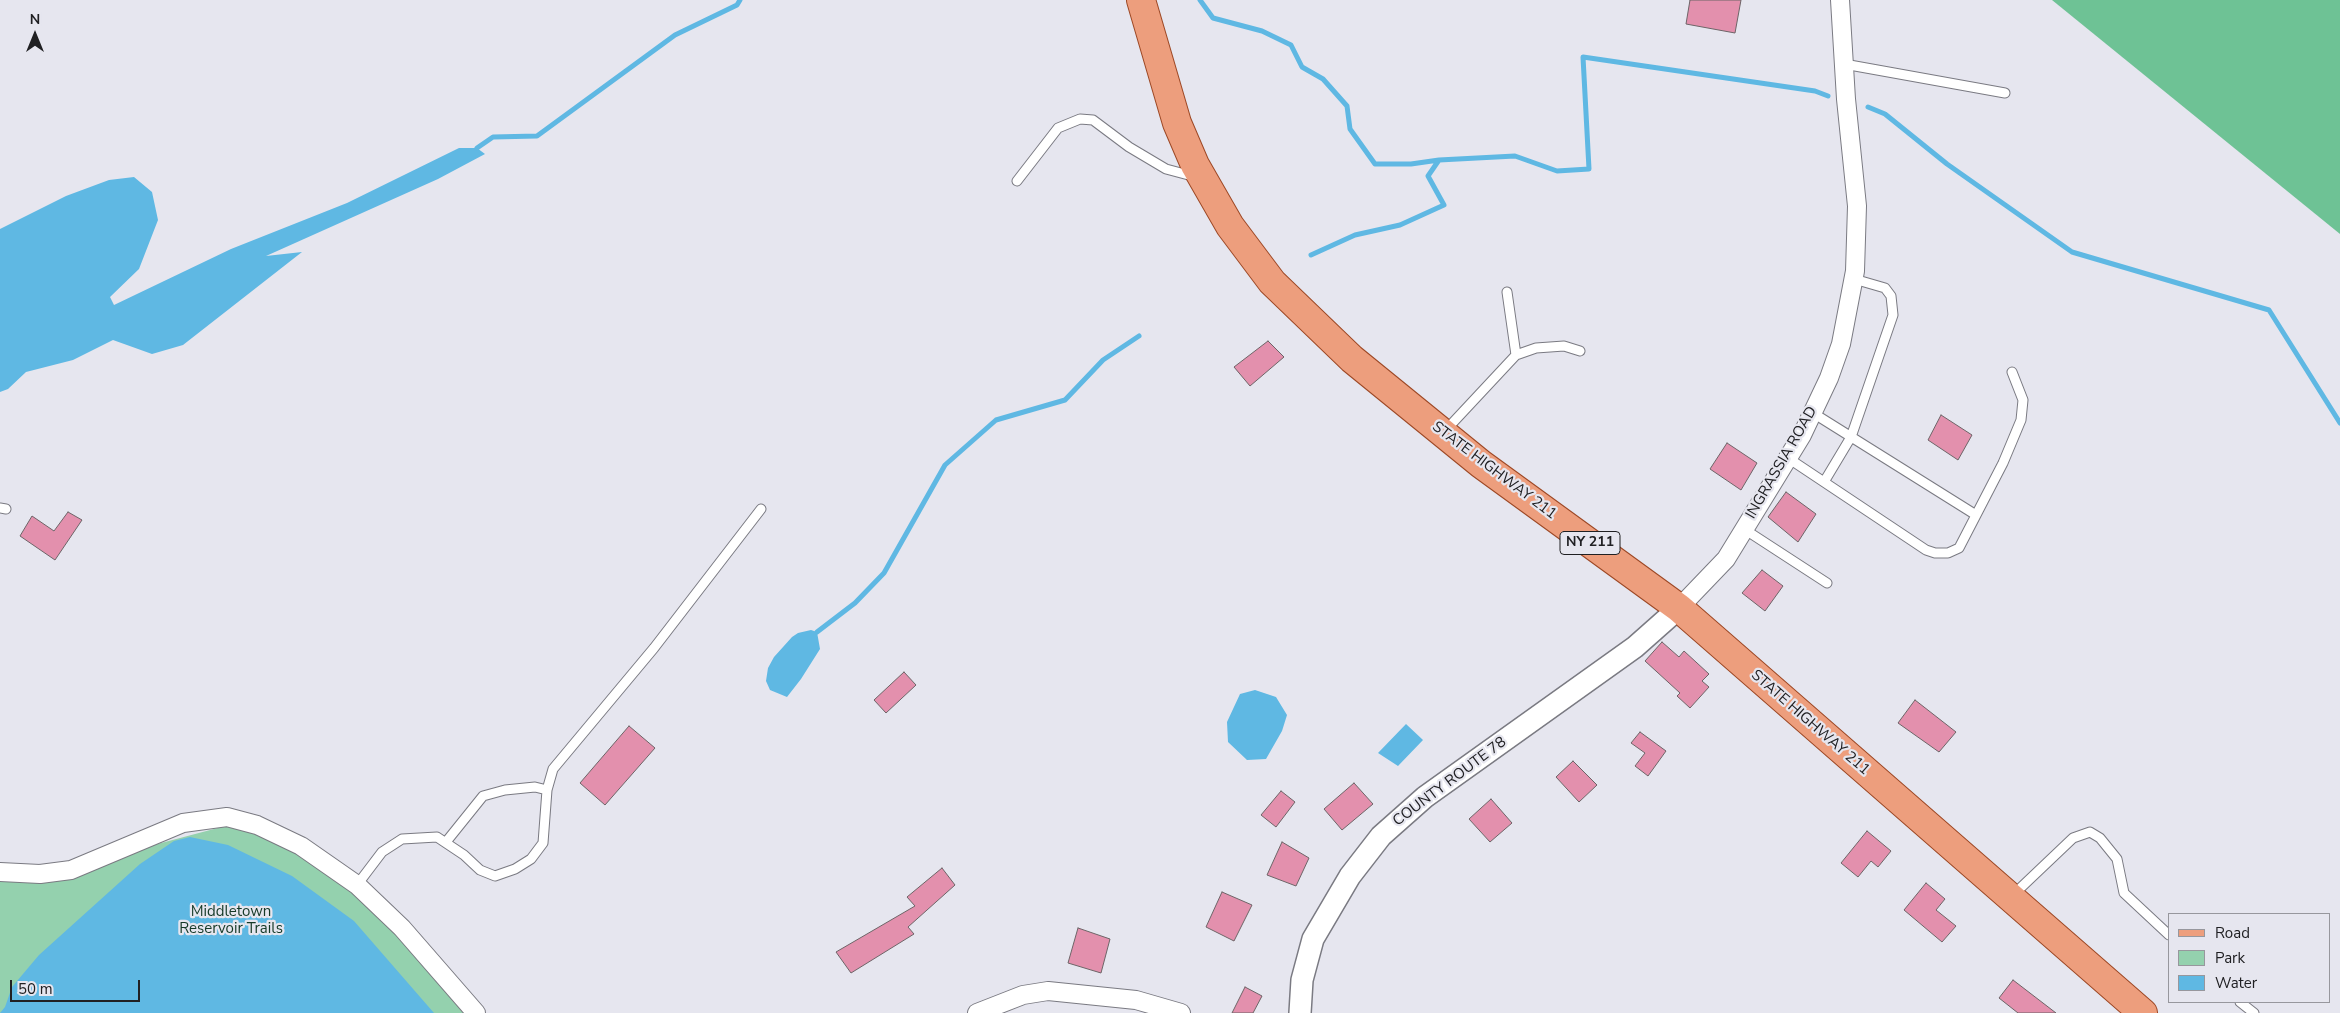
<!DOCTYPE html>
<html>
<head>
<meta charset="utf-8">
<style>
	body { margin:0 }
	#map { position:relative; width:2340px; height:1013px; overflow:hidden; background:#e6e6ef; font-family:"Nunito Sans",sans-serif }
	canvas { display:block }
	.legend { position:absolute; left:2168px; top:913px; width:162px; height:90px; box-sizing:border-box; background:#e6e6ef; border:1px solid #97979d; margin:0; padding:6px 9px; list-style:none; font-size:15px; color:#202023 }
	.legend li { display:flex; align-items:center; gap:10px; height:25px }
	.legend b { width:25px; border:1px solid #97979d }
	.north { position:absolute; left:10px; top:10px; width:50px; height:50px; -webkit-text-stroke:4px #e6e6ef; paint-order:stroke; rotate:0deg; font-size:14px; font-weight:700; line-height:20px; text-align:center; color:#202023 }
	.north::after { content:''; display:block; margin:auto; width:18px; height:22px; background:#202023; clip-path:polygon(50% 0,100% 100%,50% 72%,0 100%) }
	.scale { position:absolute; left:10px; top:980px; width:130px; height:22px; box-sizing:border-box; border:2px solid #202023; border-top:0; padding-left:6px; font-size:15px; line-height:18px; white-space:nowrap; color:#202023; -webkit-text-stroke:4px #e6e6ef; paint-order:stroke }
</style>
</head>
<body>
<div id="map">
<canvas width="2340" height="1013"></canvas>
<ul class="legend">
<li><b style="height:6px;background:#ed9e7d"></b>Road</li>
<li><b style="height:14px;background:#94d1ae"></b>Park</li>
<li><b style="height:14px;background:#5fb8e3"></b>Water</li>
</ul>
<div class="north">N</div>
<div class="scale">50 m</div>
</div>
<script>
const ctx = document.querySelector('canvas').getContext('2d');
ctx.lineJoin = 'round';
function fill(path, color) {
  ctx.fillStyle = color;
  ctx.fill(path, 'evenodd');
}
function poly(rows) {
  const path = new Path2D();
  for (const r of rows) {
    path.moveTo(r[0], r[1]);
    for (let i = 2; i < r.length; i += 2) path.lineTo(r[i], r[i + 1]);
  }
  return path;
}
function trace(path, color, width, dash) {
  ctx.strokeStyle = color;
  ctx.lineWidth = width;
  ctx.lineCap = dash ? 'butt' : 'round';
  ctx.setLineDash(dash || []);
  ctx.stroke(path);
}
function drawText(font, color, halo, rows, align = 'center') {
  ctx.font = font + ' "Nunito Sans",sans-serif';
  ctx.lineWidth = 4.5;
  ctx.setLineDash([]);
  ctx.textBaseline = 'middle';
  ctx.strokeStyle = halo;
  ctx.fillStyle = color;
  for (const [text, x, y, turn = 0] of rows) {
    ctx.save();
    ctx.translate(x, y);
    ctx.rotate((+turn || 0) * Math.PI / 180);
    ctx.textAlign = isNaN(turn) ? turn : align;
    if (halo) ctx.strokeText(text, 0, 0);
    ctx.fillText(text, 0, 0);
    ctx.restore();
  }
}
fill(poly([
	[229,825,264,832,338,881,373,907,483,1013,0,1013,0,863,29,871,131,851]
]), '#94d1ae');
fill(poly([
	[2052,0,2340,0,2340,234]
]), '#6ec295');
fill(poly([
	[459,148,477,148,485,154,438,179,266,256,302,252,183,345,152,354,113,340,73,360,26,372,8,389,0,392,0,229,66,196,109,180,134,177,152,192,158,220,139,269,110,297,114,305,231,249,347,203],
	[811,630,817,632,820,649,801,679,787,697,770,690,766,681,768,668,774,657,792,637,798,633],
	[1255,690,1276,697,1287,715,1282,731,1266,759,1247,760,1228,742,1227,722,1240,694],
	[1406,724,1423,740,1398,766,1378,753],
	[190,837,228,845,292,876,354,921,434,1013,0,1013,5,1007,12,987,39,955,140,864,174,841]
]), '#5fb8e3');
trace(poly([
	[1200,0,1213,18,1262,31,1291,45,1302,67,1323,79,1347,106,1350,129,1375,164,1411,164,1439,160],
	[1868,107,1885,114,1947,164,2072,252,2269,310,2340,423],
	[477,148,493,137,537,136,675,35,737,5,740,0],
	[1311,255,1355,235,1400,225,1444,205,1428,176,1439,160,1515,156,1557,171,1589,169,1583,57,1815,91,1828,96],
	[817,632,855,603,884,573,945,465,996,420,1065,400,1103,360,1139,336]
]), '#5fb8e3', 5);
const building = poly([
	[1690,0,1741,0,1735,33,1686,24,1690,0],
	[1268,341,1284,357,1250,386,1234,367,1268,341],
	[1941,415,1972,435,1958,460,1928,440,1941,415],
	[1727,443,1757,463,1741,490,1710,469,1727,443],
	[1786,492,1816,514,1798,542,1768,517,1786,492],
	[68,512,82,520,55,560,20,536,32,516,54,531,68,512],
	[1762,570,1783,586,1765,611,1742,593,1762,570],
	[1662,642,1679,657,1684,651,1709,674,1702,681,1709,687,1690,708,1677,696,1680,693,1645,661,1662,642],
	[904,672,916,685,886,713,874,700,904,672],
	[1915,700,1956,732,1939,752,1898,723,1915,700],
	[629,726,655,748,605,805,580,783,629,726],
	[1640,732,1666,751,1648,776,1635,766,1645,753,1631,743,1640,732],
	[1573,761,1597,785,1579,802,1556,777,1573,761],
	[1354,783,1373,804,1342,830,1324,809,1354,783],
	[1281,791,1295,802,1276,827,1261,815,1281,791],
	[1491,799,1512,823,1490,842,1469,819,1491,799],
	[1867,831,1891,851,1878,867,1871,861,1858,877,1841,863,1867,831],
	[1282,842,1309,858,1296,886,1267,875,1282,842],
	[942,868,955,885,908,927,914,934,851,973,836,952,915,906,907,897,942,868],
	[1926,883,1945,899,1936,910,1956,926,1942,942,1904,910,1926,883],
	[1222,892,1252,905,1234,941,1206,927,1222,892],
	[1078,928,1110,939,1101,973,1068,963,1078,928],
	[2013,980,2056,1013,2018,1013,1999,998,2013,980],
	[1245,987,1262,996,1253,1013,1232,1013,1245,987]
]);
fill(building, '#e390ad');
trace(building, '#6d6467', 1);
const service = poly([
	[1844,64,2005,93],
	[1017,181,1058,128,1080,119,1093,120,1129,147,1166,169,1196,177],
	[1507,292,1516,355],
	[1813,413,1976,515],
	[1445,431,1516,355,1536,348,1564,346,1580,351],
	[1788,458,1926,550,1935,553,1948,553,1959,548,2003,463,2021,420,2023,400,2012,372],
	[1824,482,1851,437,1893,315,1891,296,1885,288,1854,279],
	[0,508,6,509],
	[1744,529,1827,583],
	[446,842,483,796,505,790,535,787,547,790],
	[357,885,382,852,402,839,437,837,464,855,480,870,495,876,515,869,531,859,543,843,547,790,553,769,654,648,761,509],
	[2012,896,2073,838,2090,832,2100,838,2117,859,2124,893,2169,935],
	[2240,1002,2254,1013]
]);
const minor = poly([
	[1679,608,1726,559,1802,435,1829,378,1841,344,1855,271,1857,206,1846,99,1840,0],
	[0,872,40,874,71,870,183,823,227,817,257,825,301,846,357,885,402,928,476,1013],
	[977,1013,1023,995,1048,991,1136,1000,1181,1013]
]);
const tertiary = poly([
	[1300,1013,1302,980,1313,939,1350,876,1381,836,1425,797,1635,647,1679,608]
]);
const primary = poly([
	[1141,0,1177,123,1195,165,1230,226,1272,282,1352,359,1481,464,1679,608,2143,1013]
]);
trace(service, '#7a7a82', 11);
trace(minor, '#7a7a82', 20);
trace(tertiary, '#7a7a82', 24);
trace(primary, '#9d4825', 30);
trace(service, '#fff', 9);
trace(minor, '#fff', 18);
trace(tertiary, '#fff', 21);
trace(primary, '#ed9e7d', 28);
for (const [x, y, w] of [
	[1590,543,60]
]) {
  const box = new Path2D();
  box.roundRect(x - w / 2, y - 11.5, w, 23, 4);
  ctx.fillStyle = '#e6e6ef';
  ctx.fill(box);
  trace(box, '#202023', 1);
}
drawText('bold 14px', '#202023', null, [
	["NY 211",1590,543]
]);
drawText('15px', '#202023', '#e6e6ef', [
	["INGRASSIA ROAD",1782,463,-60],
	["STATE HIGHWAY 211",1494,471,37],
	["STATE HIGHWAY 211",1810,723,41],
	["COUNTY ROUTE 78",1450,782,-37]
]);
drawText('15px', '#153927', '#e6e6ef', [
	["Middletown",231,912],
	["Reservoir Trails",231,929]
]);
</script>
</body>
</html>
